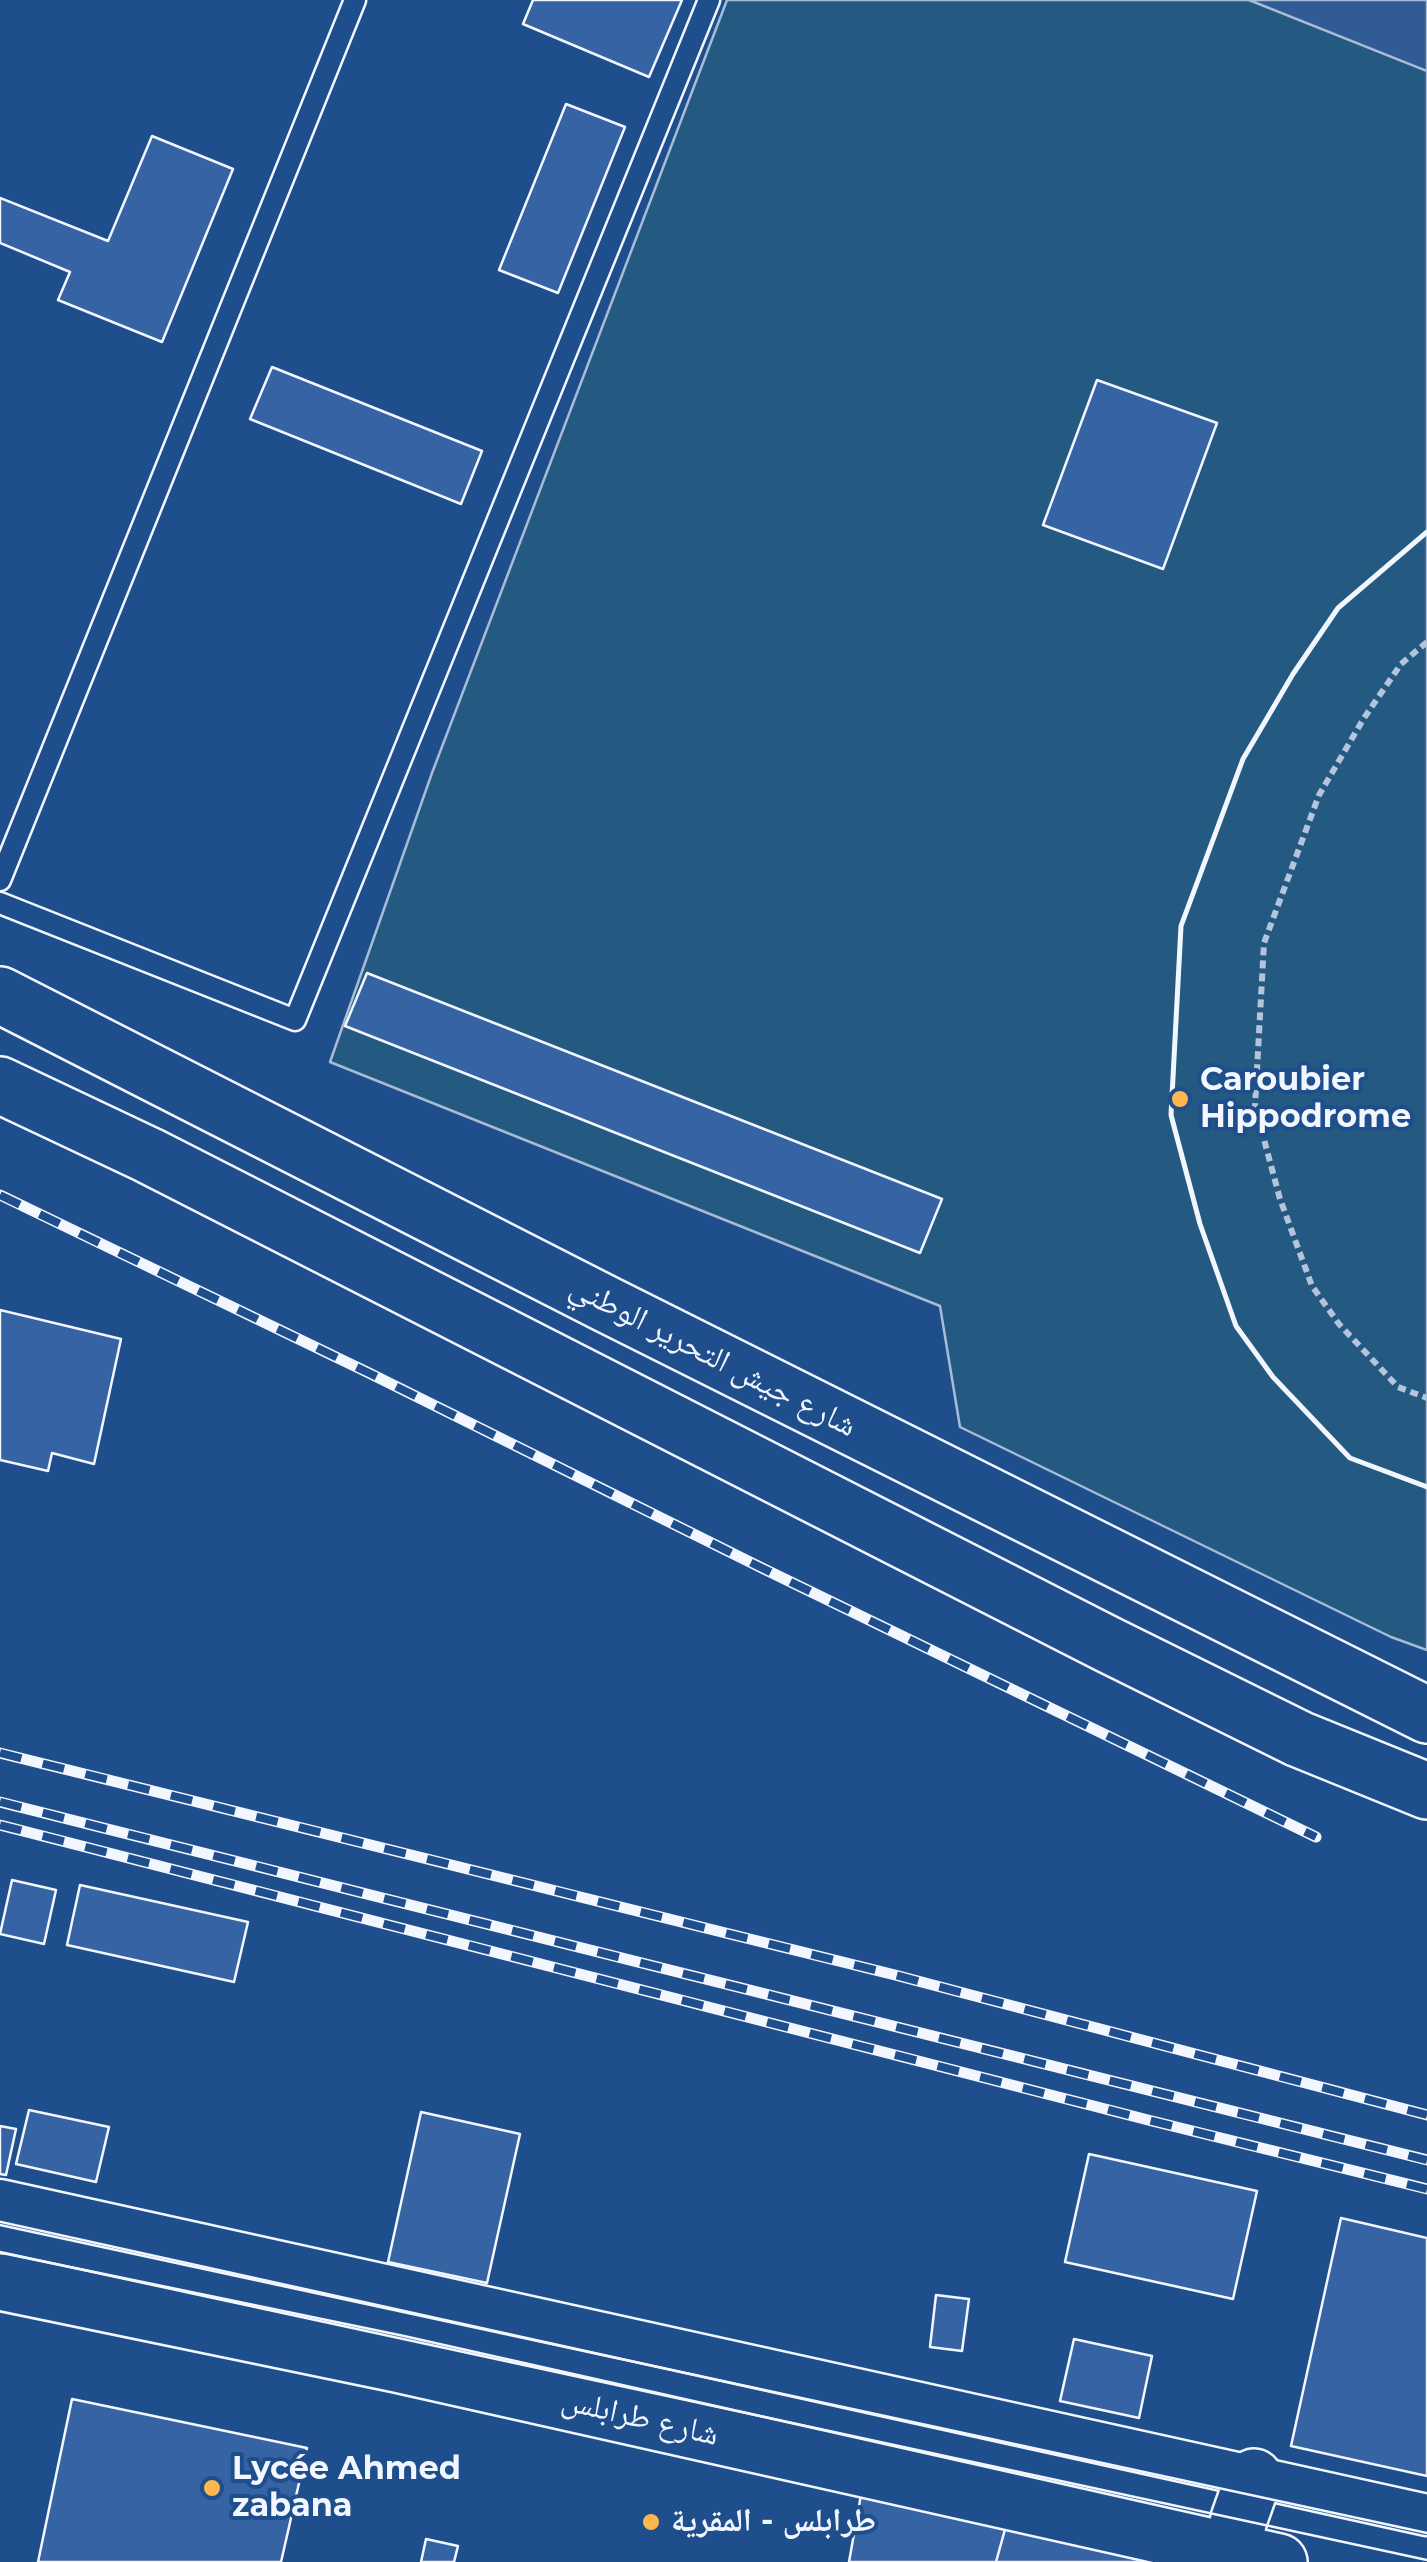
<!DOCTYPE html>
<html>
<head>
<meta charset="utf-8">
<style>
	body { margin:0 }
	canvas { display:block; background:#1f4e8c }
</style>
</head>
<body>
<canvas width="1427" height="2562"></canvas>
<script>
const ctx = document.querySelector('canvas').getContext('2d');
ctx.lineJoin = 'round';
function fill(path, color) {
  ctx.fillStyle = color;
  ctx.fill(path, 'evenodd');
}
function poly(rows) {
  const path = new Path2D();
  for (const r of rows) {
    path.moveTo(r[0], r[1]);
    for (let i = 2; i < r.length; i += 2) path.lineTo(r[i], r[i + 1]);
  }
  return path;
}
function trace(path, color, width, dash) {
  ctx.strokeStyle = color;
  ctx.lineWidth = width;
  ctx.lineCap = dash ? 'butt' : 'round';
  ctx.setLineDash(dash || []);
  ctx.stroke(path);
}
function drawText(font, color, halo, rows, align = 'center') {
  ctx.font = font + ' Montserrat,"Noto Naskh Arabic",sans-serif';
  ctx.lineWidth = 8;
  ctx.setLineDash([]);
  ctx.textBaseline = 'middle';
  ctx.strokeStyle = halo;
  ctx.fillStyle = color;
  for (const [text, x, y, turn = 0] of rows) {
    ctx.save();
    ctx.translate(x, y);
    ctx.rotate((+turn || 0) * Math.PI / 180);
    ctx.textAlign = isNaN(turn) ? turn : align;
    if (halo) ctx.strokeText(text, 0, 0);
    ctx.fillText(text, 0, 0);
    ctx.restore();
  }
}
const green = poly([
	[727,0,1427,0,1427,1650,1391,1637,960,1427,940,1306,330,1062,432,773,727,0]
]);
fill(green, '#245a82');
trace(green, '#a8bbd7', 2.5);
const parking = poly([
	[1249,0,1427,0,1427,71,1249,0]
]);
fill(parking, '#305b95');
trace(parking, '#a8bbd7', 2.5);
const building = poly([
	[533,0,682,0,649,77,523,24,533,0],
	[566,104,625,127,558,293,499,270,566,104],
	[152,136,233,169,162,342,58,300,70,272,0,243,0,198,108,241,152,136],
	[272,367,482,451,461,504,250,419,272,367],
	[1097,380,1217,423,1163,569,1043,525,1097,380],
	[367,973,942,1199,920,1253,345,1026,367,973],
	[0,1310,121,1339,94,1464,52,1453,48,1471,0,1460,0,1310],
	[12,1880,56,1890,44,1944,0,1934,12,1880],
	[80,1885,248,1922,234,1982,67,1945,80,1885],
	[29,2110,109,2127,96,2182,16,2164,29,2110],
	[421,2112,520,2134,487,2283,388,2262,421,2112],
	[0,2126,16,2129,6,2175,0,2174,0,2126],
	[1089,2154,1257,2191,1233,2299,1065,2262,1089,2154],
	[1341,2218,1427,2238,1427,2476,1291,2446,1341,2218],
	[936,2295,969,2299,962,2351,930,2347,936,2295],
	[1074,2339,1152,2356,1139,2418,1060,2401,1074,2339],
	[72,2399,307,2448,281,2562,38,2562,72,2399],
	[862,2489,1007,2522,996,2562,849,2562,862,2489],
	[1007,2522,1178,2562,996,2562,1007,2522],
	[426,2539,458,2546,454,2562,421,2562,426,2539]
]);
fill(building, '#3563a3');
trace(building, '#f2f6ff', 2.5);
const lane = poly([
	[0,880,355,0],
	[0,903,295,1020,709,0]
]);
const street = poly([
	[0,2200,1427,2515]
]);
const secondary = poly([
	[0,2282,397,2364,1279,2562],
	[1229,2562,1239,2519,1254,2477]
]);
const highway = poly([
	[0,995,606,1304,1427,1715],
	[0,1085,148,1155,1109,1645,1299,1739,1427,1791]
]);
trace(lane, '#f2f6ff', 25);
trace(street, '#f2f6ff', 45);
trace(secondary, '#f2f6ff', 60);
trace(highway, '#f2f6ff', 60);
trace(poly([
	[1427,642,1401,664,1364,718,1319,795,1264,943,1255,1106,1280,1199,1312,1286,1339,1324,1398,1387,1427,1398]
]), '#b3c4dc', 6, [8, 5]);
trace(lane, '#1f4e8c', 20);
trace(street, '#1f4e8c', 40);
trace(secondary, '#1f4e8c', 55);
trace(highway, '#1f4e8c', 55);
trace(poly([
	[0,2225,1427,2533],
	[0,2252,1427,2560]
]), '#f2f6ff', 2.5);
const rail = poly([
	[0,1195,369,1373,764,1569,1316,1837],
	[0,1753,895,1975,1427,2115],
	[0,1802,1427,2160],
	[0,1825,1148,2120,1427,2189]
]);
trace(rail, '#f2f6ff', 11);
trace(rail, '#1f4e8c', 8, [22]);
trace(poly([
	[1427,532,1338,608,1293,674,1243,759,1181,926,1171,1115,1200,1224,1236,1326,1273,1377,1350,1458,1427,1487]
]), '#f2f6ff', 5);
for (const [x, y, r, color] of [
	[1180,1099,10,"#ffb74d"],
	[212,2488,10,"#ffb74d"],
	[651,2522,10,"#ffb74d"]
]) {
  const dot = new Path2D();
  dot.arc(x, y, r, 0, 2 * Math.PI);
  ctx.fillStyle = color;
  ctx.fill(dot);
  trace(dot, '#1f4e8c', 4);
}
drawText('bold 32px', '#f2f6ff', '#1f4e8c', [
	["Caroubier",1200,1081],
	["Hippodrome",1200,1118],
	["Lycée Ahmed",232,2470],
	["zabana",232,2507],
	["طرابلس - المقرية",671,2522]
], 'left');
drawText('32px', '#f2f6ff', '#1f4e8c', [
	["شارع جيش التحرير الوطني",713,1357,27],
	["شارع طرابلس",640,2418,13]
]);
</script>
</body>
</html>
